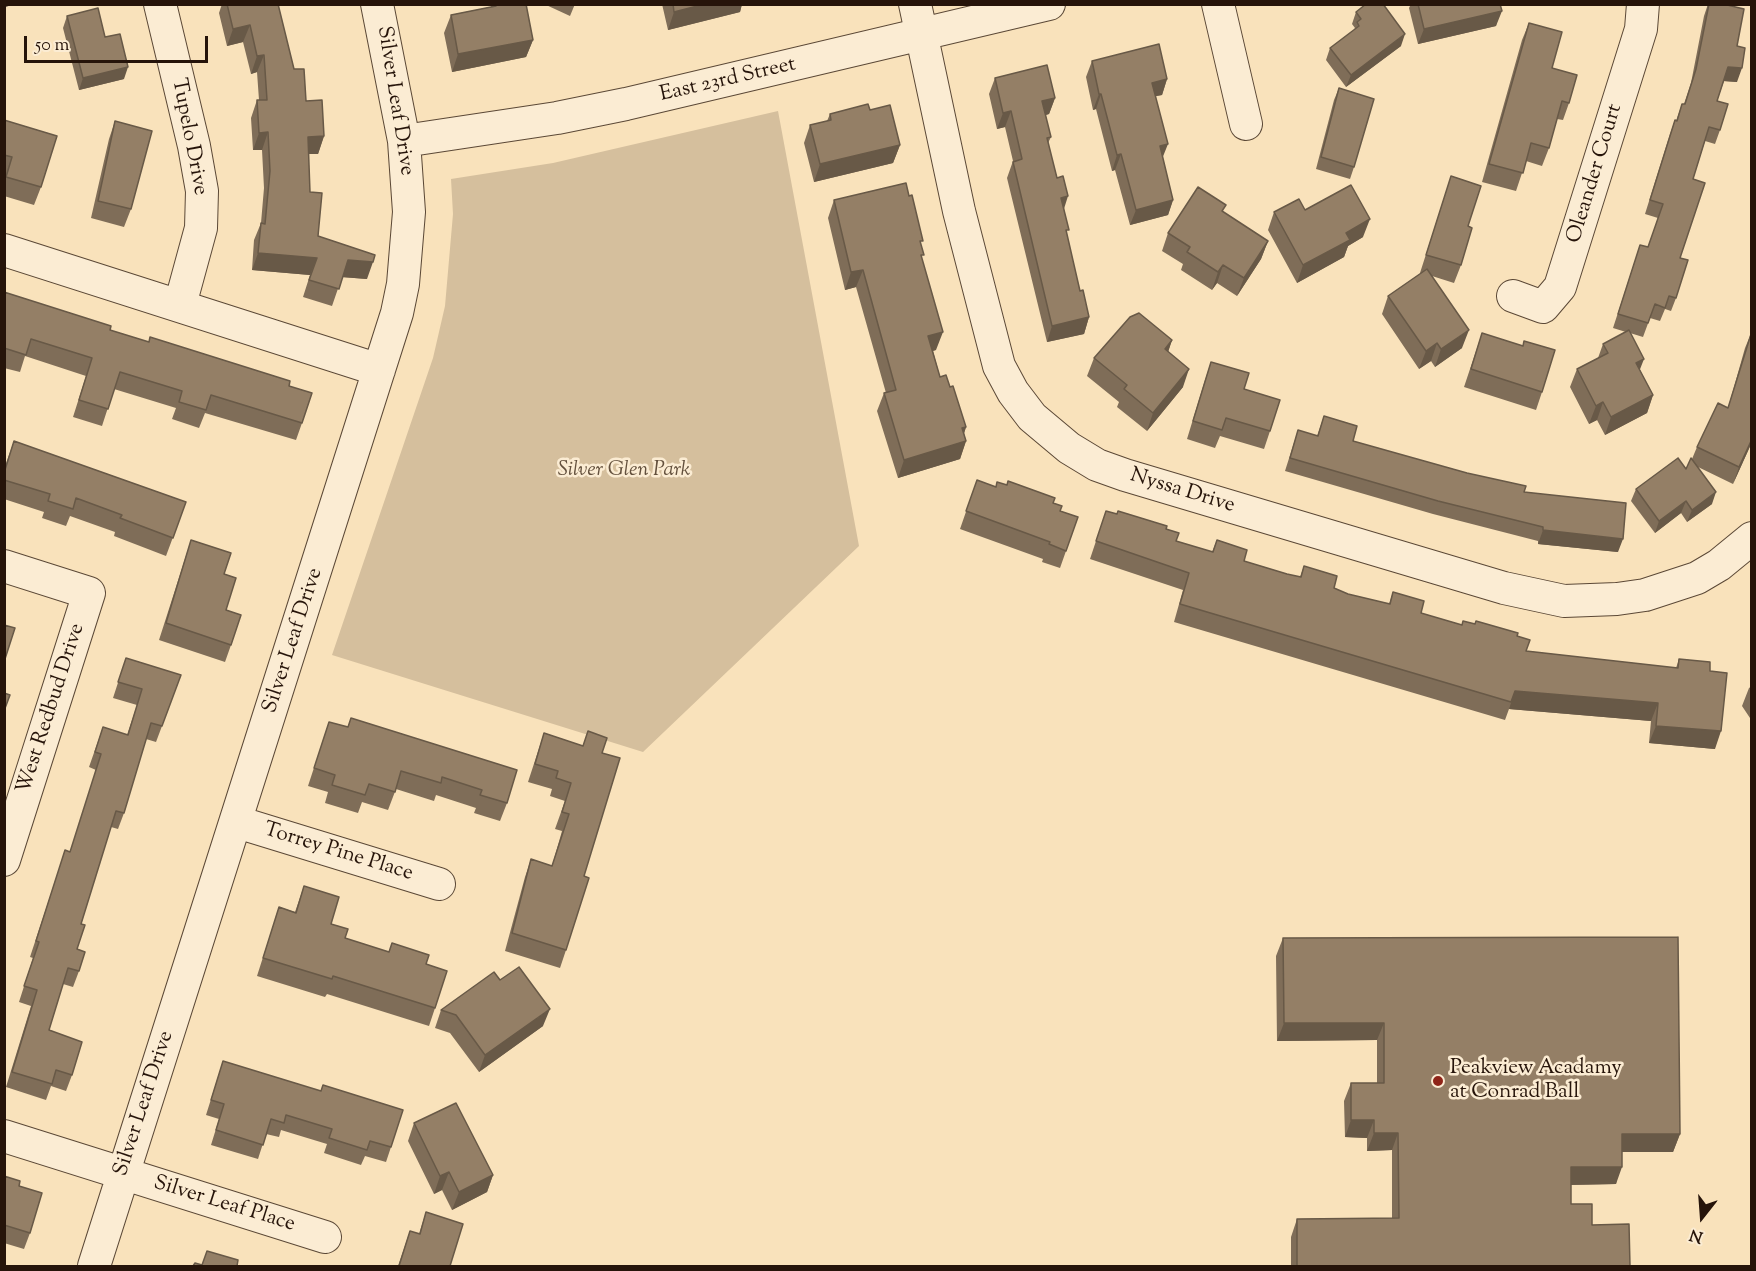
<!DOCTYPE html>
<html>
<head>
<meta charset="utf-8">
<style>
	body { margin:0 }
	#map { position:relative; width:1756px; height:1271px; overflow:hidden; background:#f9e2bb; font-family:"Sorts Mill Goudy",serif }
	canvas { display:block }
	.frame { position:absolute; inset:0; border:6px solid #26140a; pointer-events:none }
	.north { position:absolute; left:1672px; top:1187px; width:60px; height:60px; -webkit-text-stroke:4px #fbecd3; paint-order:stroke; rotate:197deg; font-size:16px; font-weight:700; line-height:24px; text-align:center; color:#26140a }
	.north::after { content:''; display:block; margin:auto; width:21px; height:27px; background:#26140a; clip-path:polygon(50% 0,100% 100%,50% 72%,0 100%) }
	.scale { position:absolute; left:24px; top:36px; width:184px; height:27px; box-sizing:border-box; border:3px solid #26140a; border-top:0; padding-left:8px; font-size:18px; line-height:21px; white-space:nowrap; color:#26140a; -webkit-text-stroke:4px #fbecd3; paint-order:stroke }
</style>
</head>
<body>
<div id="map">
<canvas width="1756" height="1271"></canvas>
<div class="frame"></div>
<div class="north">N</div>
<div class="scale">50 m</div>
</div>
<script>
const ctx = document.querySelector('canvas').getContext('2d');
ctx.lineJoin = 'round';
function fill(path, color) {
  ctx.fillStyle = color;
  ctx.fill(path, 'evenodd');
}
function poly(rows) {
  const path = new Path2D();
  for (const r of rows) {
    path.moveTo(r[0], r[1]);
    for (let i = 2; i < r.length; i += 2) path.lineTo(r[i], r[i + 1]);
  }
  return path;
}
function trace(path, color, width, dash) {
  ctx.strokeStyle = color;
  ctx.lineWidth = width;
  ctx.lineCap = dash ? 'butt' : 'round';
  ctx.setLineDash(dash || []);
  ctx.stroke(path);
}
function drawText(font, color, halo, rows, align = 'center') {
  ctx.font = font + ' "Sorts Mill Goudy",serif';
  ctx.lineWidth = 5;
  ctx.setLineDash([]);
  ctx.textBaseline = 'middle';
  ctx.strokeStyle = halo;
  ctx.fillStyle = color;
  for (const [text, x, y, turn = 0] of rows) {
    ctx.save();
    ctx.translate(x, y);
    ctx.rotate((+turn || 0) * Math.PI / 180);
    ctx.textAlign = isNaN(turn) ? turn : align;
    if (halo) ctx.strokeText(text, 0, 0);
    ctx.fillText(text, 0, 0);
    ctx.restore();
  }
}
fill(poly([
	[778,111,859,546,643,752,332,655,433,358,445,306,453,214,451,179,553,163]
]), '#d5bf9d');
const minor = poly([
	[160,4,194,146,202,191,201,228,180,305],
	[915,4,959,211,999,366,1013,392,1032,417,1069,448,1097,465,1125,475,1504,588,1564,601,1617,599,1645,595,1697,578,1719,565,1752,538],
	[1218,4,1246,124],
	[404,141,557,118,626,104,1049,4],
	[4,250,379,370],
	[1513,296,1543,307,1560,287,1641,29,1643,4],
	[4,566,89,593,4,860],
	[237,822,439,884],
	[4,1136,325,1237],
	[94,1266,397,313,403,284,409,212,404,141,377,4]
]);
trace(minor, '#5b4836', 34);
trace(minor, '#fbecd3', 32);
fill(poly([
	[222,4,278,4,294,69,306,101,324,136,318,154,308,154,310,192,318,236,367,279,342,277,332,306,303,297,310,275,252,270,254,240,261,223,264,188,262,150,253,150,251,118,257,100,259,100,257,72,251,74,243,42,227,46,219,13],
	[491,4,526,4,533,40,526,57,452,72,444,33,451,15,491,7],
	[544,4,575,4,570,16],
	[662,4,742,4,740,12,668,30],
	[1411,4,1500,4,1496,26,1418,44,1409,8],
	[1708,4,1737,46,1737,82,1724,81,1717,101,1720,130,1715,144,1705,141,1693,179,1680,258,1676,298,1671,311,1665,309,1660,321,1650,318,1643,337,1630,333,1640,370,1653,395,1647,413,1605,435,1597,420,1589,424,1570,387,1577,369,1598,358,1603,344,1626,332,1613,328,1640,245,1648,247,1658,218,1645,214,1670,134,1675,120,1676,121,1682,104,1684,104,1691,83,1704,16],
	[1356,12,1401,46,1346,87,1326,60,1330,48,1354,30,1355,28,1352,24],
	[67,16,105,37,124,79,79,90,63,28],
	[1529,23,1569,103,1563,120,1557,119,1549,148,1542,166,1526,161,1516,191,1482,182,1522,40],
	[1092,61,1167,79,1162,95,1155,96,1163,158,1173,200,1168,215,1130,225,1115,170,1112,171,1096,109,1093,110,1086,77],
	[995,78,1055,98,1049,114,1045,115,1051,137,1048,143,1064,208,1067,236,1080,291,1089,317,1084,334,1047,342,1007,178,1013,161,1005,127,997,129,989,94],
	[1339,88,1354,167,1350,179,1316,169,1334,100],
	[830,114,900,145,893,163,814,182,804,143,810,125,827,121],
	[4,120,41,187,34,205,4,196,4,178,5,175,4,175],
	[115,121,131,209,124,227,91,218,109,139],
	[1451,176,1468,226,1461,265,1454,283,1432,276,1462,348,1435,367,1431,361,1419,369,1382,314,1388,296,1421,273,1420,273],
	[834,200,921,245,922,259,936,350,933,351,940,377,950,387,966,427,964,433,966,441,960,459,898,478,877,411,884,393,886,393,856,287,845,290,828,218],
	[1305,210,1363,237,1348,246,1344,257,1297,283,1268,230,1274,212],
	[1223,212,1268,241,1261,259,1237,296,1217,283,1212,290,1181,270,1183,264,1162,251,1168,233],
	[4,292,110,330,289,386,302,423,296,440,205,413,199,428,172,419,176,408,114,389,102,426,73,417,86,376,25,356,20,372,4,368],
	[1752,331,1752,442,1733,484,1698,467,1712,504,1687,522,1681,513,1655,533,1631,501,1636,489,1686,469,1692,459,1697,447,1728,408,1745,348],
	[1482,333,1542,392,1536,410,1464,387],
	[1172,340,1168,352,1183,387,1147,431,1117,407,1119,402,1087,376,1094,358],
	[1211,362,1244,389,1270,431,1264,449,1220,436,1215,448,1187,439,1205,380],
	[1324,416,1353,441,1524,492,1618,552,1538,544,1538,541,1433,514,1285,471,1298,430,1317,436],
	[14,441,186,502,166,556,114,536,115,532,70,516,66,526,42,518,44,512,4,499,4,469],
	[977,480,996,487,1053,503,1060,511,1078,517,1060,568,1042,562,1043,559,960,529],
	[1106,511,1166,529,1176,541,1212,552,1217,540,1244,561,1287,574,1300,577,1304,566,1334,588,1348,594,1389,604,1393,592,1421,613,1462,625,1517,636,1526,651,1676,668,1679,659,1710,671,1715,749,1649,743,1651,721,1509,709,1505,720,1174,622,1183,590,1090,559],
	[191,540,224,574,226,610,231,645,225,662,159,640],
	[126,658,162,726,156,742,146,739,124,813,118,829,111,827,81,924,77,949,79,971,73,987,63,984,49,1030,72,1075,66,1091,51,1086,46,1100,6,1087,31,1006,19,1002,33,958,30,957,60,866,65,850,70,852,80,822,96,770,89,767,103,727,127,735,137,705,113,698],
	[1752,686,1752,721,1742,706,1749,688],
	[351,718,507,803,500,821,474,813,476,808,436,795,434,801,396,789,388,810,362,802,358,813,325,803,328,792,308,786,329,722,348,727],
	[588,731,602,753,584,876,566,950,560,968,505,951,525,877,531,859,552,866,562,831,555,829,565,801,550,796,552,789,528,782,544,733,583,746],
	[304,886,331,924,345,938,426,964,435,1008,429,1026,327,994,325,997,257,976,279,907,295,912],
	[1283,938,1680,1134,1673,1152,1622,1152,1616,1184,1571,1185,1571,1204,1592,1225,1630,1266,1291,1266,1291,1237,1297,1219,1392,1218,1392,1150,1367,1151,1367,1138,1345,1137,1344,1101,1351,1083,1377,1083,1377,1040,1277,1041,1276,956],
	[500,980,543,1026,479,1072,450,1033,435,1028,441,1010],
	[223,1061,391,1147,386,1162,365,1156,361,1165,324,1153,327,1144,281,1130,279,1137,266,1134,258,1159,211,1145,219,1119,206,1115],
	[414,1123,493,1175,487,1192,452,1210,442,1190,434,1194,408,1141],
	[4,1176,19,1186,30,1233,24,1249,4,1243],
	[426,1212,450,1266,398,1266,410,1231,419,1234]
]), '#7f6d58');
fill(poly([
	[4,4,13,4,4,8],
	[705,4,742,4,740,12,668,30,674,12],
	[1502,11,1496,26,1418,44,1424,29],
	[250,25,243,42,227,46,233,29],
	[1405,34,1401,46,1346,87,1351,75],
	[533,40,526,57,452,72,458,54],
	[264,55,257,72,251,74,257,56],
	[128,67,124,79,79,90,83,78],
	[1728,67,1742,68,1737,82,1723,81],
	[1167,79,1162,95,1146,98,1152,83],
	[1099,94,1101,94,1096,109,1093,110],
	[1055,98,1049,114,1036,118,1042,101],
	[1011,111,1005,127,997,129,1003,113],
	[268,132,262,150,253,150,259,133],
	[324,136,318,154,301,154,308,137],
	[1168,144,1162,159,1160,146],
	[900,145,893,163,814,182,820,164],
	[1121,154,1115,170,1112,171,1117,155],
	[1068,196,1063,212,1061,198],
	[1173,200,1168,215,1130,225,1136,210],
	[1370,219,1363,237,1348,246,1344,257,1297,283,1303,265,1346,233],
	[1268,241,1261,259,1237,296,1244,278],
	[258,253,317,258,310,275,252,270],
	[348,260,373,262,367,279,341,277],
	[1223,265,1217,283,1212,290,1218,272],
	[863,270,856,287,845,290,851,272],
	[1089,317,1084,334,1047,342,1052,326],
	[1469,330,1462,348,1435,367,1441,349],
	[943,332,936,350,922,353,928,336],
	[1172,340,1166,358,1165,349],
	[1437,343,1431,361,1419,369,1426,351],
	[1644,359,1637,377,1636,363],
	[1189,369,1183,387,1147,431,1153,413],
	[1653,395,1647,413,1605,435,1611,417],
	[1603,402,1597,420,1589,424,1596,406],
	[966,427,961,443,966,441,960,459,898,478,904,460,962,428],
	[1752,439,1752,442,1733,484,1739,467],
	[1716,492,1712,504,1687,522,1692,510],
	[1686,501,1681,513,1655,533,1659,521],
	[1543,530,1623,539,1618,552,1538,544],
	[1515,691,1658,703,1651,721,1509,709],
	[1656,726,1721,731,1715,749,1649,743],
	[550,1009,543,1026,479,1072,485,1055],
	[1284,1023,1384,1023,1377,1040,1277,1041],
	[1351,1120,1374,1120,1367,1138,1345,1137],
	[1374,1133,1398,1133,1392,1150,1367,1151],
	[1622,1134,1680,1134,1673,1152,1616,1152],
	[1571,1167,1622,1167,1616,1184,1564,1185],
	[449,1172,442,1190,434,1194,440,1176],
	[493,1175,487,1192,452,1210,459,1192]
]), '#685947');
const building = poly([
	[227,4,278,4,294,69,304,69,306,101,322,100,324,136,308,137,310,192,322,193,318,236,375,255,373,262,348,260,339,289,309,280,317,258,258,253,261,223,265,224,270,171,268,132,259,133,257,100,267,100,264,55,257,56,250,25,233,29,227,4],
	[496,4,526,4,533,40,458,54,451,15,496,6,496,4],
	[673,4,705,4,674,12,673,4],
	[1366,4,1383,4,1405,34,1351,75,1330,48,1359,26,1357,22,1361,19,1356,12,1366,4],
	[1418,4,1500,4,1502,11,1424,29,1418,4],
	[1709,4,1723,4,1744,9,1737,46,1745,48,1742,68,1728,67,1717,101,1728,104,1720,130,1709,127,1693,179,1705,183,1680,258,1688,260,1676,298,1669,296,1665,308,1655,304,1648,323,1618,314,1640,245,1648,247,1663,204,1650,200,1675,120,1677,121,1682,104,1685,104,1696,69,1709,4],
	[98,8,105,37,120,34,128,67,83,78,67,16,98,8],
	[1529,23,1562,32,1552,68,1577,75,1569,103,1562,101,1549,148,1531,143,1523,173,1489,164,1529,23],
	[1159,44,1167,79,1152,83,1168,144,1160,146,1173,200,1136,210,1121,154,1117,155,1101,94,1099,94,1092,61,1159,44],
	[1047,65,1055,98,1042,101,1051,137,1047,138,1057,178,1063,176,1068,196,1061,198,1069,230,1066,230,1080,291,1083,290,1089,317,1052,326,1013,162,1022,159,1011,111,1003,113,995,78,1047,65],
	[1339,88,1374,99,1354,167,1321,157,1339,88],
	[868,104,870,110,890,105,900,145,820,164,810,125,831,120,830,114,868,104],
	[4,120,57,136,41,187,6,177,12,157,4,155,4,120],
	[115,121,152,131,131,209,98,201,115,121],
	[1451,176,1481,186,1468,226,1472,228,1461,265,1426,255,1451,176],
	[906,183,909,196,912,195,923,241,920,241,924,255,921,255,943,332,928,336,940,377,946,375,950,387,953,386,966,427,962,428,966,441,904,460,884,393,896,390,863,270,851,272,834,200,906,183],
	[1351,185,1370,219,1346,233,1350,240,1303,265,1274,212,1299,199,1305,210,1351,185],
	[1198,187,1226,205,1222,211,1268,241,1244,278,1223,265,1218,272,1187,252,1190,247,1168,233,1198,187],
	[1427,269,1469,330,1441,349,1437,343,1426,351,1388,296,1427,269],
	[4,292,111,326,110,330,149,342,150,337,290,381,289,386,312,393,302,423,211,395,206,410,179,402,182,391,120,372,108,409,79,400,92,358,31,339,26,355,4,348,4,292],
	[1139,313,1172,340,1165,349,1189,369,1153,413,1124,389,1127,385,1094,358,1130,317,1139,313],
	[1629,330,1644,359,1636,363,1653,395,1611,417,1603,402,1596,406,1577,369,1608,353,1603,344,1629,330],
	[1752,331,1752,439,1739,467,1697,447,1718,403,1728,408,1752,331],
	[1482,333,1523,346,1524,341,1555,350,1542,392,1471,369,1482,333],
	[1211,362,1249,373,1244,389,1280,400,1270,431,1226,418,1222,430,1193,421,1211,362],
	[1324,416,1357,426,1353,441,1467,473,1526,486,1524,492,1626,503,1623,539,1543,530,1543,527,1438,501,1290,458,1298,430,1318,436,1324,416],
	[14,441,186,502,173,538,120,518,122,515,76,498,73,509,48,501,50,494,4,480,4,473,14,441],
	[1678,458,1686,469,1691,458,1716,492,1692,510,1686,501,1659,521,1636,489,1678,458],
	[977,480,996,487,997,482,1007,485,1008,481,1055,498,1053,503,1062,506,1060,511,1078,517,1066,551,1049,544,1050,542,966,511,977,480],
	[1106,511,1117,514,1118,511,1167,526,1166,529,1179,533,1176,541,1213,552,1217,540,1247,550,1244,561,1287,574,1301,577,1304,566,1337,576,1334,588,1348,594,1390,604,1393,592,1424,601,1421,613,1462,625,1463,621,1475,624,1476,621,1518,633,1517,636,1530,640,1526,651,1678,668,1679,659,1710,662,1710,671,1727,673,1721,731,1656,726,1658,703,1515,691,1511,702,1180,604,1189,573,1096,541,1106,511],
	[191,540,231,553,224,574,236,578,226,610,241,615,231,645,166,623,191,540],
	[4,625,15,628,4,662,4,625],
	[126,658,181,675,162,726,151,723,124,813,116,811,81,924,85,925,77,949,85,952,79,971,68,968,49,1030,82,1042,72,1075,56,1070,52,1084,12,1072,37,990,24,986,39,942,36,941,65,850,70,852,101,754,95,752,103,727,128,735,142,689,118,682,126,658],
	[4,693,10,695,4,711,4,693],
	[351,718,517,770,507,803,480,795,482,790,442,777,441,783,401,771,395,792,369,784,365,795,332,785,335,775,314,768,329,722,348,727,351,718],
	[588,731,607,738,602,753,620,758,584,876,589,878,566,950,512,933,531,859,552,866,569,814,562,812,571,783,556,778,558,771,535,764,544,733,583,746,588,731],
	[304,886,339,897,331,924,348,929,345,938,389,952,392,943,429,955,426,964,447,971,435,1008,333,976,332,979,263,958,279,907,296,913,304,886],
	[1678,937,1680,1134,1622,1134,1622,1167,1571,1167,1571,1204,1592,1204,1592,1225,1629,1224,1630,1266,1297,1266,1297,1219,1399,1218,1398,1133,1374,1133,1374,1120,1351,1120,1351,1083,1384,1083,1384,1023,1284,1023,1283,938,1678,937],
	[519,967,550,1009,485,1055,456,1015,441,1010,494,972,500,980,519,967],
	[223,1061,321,1091,323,1085,403,1110,391,1147,370,1141,367,1150,329,1138,332,1129,286,1115,284,1123,271,1119,263,1145,216,1130,224,1104,211,1100,223,1061],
	[456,1103,493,1175,459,1192,449,1172,440,1176,414,1123,456,1103],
	[4,1176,20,1181,19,1186,42,1193,30,1233,4,1225,4,1176],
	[426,1212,463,1224,450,1266,399,1266,410,1231,420,1234,426,1212],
	[207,1251,238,1260,237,1266,193,1266,195,1263,202,1265,207,1251]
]);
fill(building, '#947f66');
trace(building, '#685947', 1.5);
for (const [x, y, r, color] of [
	[1438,1081,6,"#8f2418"]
]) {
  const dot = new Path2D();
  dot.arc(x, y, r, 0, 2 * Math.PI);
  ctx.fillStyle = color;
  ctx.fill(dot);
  trace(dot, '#fbecd3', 2);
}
drawText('21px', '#26140a', '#fbecd3', [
	["East 23rd Street",728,81,-13],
	["Silver Leaf Drive",394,101,81],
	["Tupelo Drive",188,137,79],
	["Oleander Court",1596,174,-73],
	["Nyssa Drive",1182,492,17],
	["Silver Leaf Drive",294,641,-72],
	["West Redbud Drive",52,709,-72],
	["Torrey Pine Place",338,853,17],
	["Silver Leaf Drive",145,1104,-72],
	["Silver Leaf Place",224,1205,17]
]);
drawText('italic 21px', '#63503d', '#fbecd3', [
	["Silver Glen Park",624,471]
]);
drawText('21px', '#26140a', '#fbecd3', [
	["Peakview Acadamy",1450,1069],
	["at Conrad Ball",1450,1093]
], 'left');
</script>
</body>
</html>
